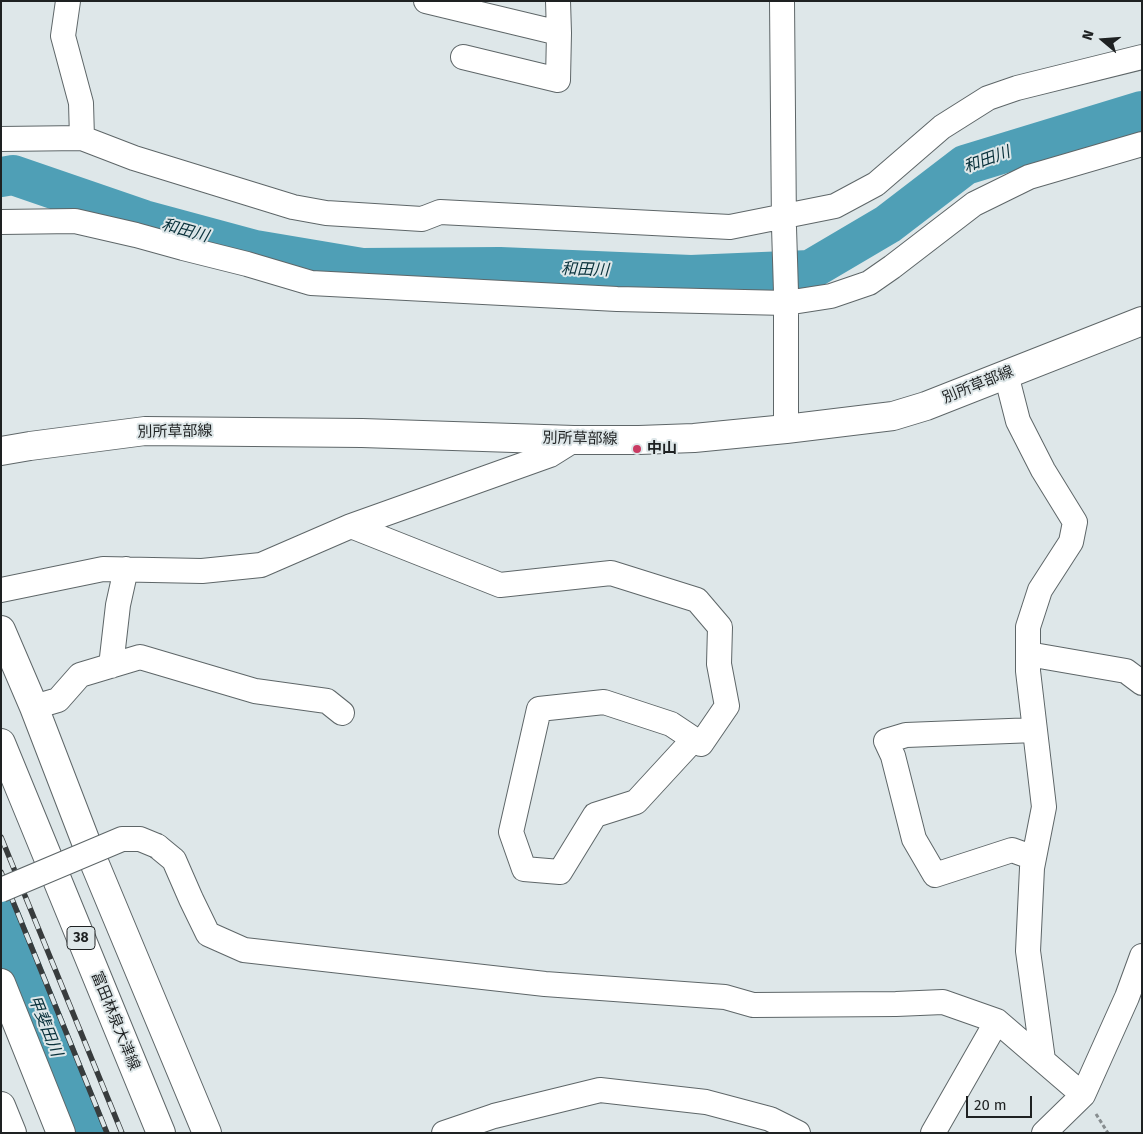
<!DOCTYPE html>
<html>
<head>
<meta charset="utf-8">
<style>
	body { margin:0 }
	#map { position:relative; width:1143px; height:1134px; overflow:hidden; background:#dee7e9; font-family:"Fira Sans",sans-serif }
	canvas { display:block }
	.frame { position:absolute; inset:0; border:2px solid #1e2122; pointer-events:none }
	.north { position:absolute; left:1078px; top:15px; width:50px; height:50px; -webkit-text-stroke:4px #dee7e9; paint-order:stroke; rotate:288deg; font-size:14px; font-weight:700; line-height:20px; text-align:center; color:#1e2122 }
	.north::after { content:''; display:block; margin:auto; width:18px; height:22px; background:#1e2122; clip-path:polygon(50% 0,100% 100%,50% 72%,0 100%) }
	.scale { position:absolute; left:966px; top:1096px; width:66px; height:22px; box-sizing:border-box; border:2px solid #1e2122; border-top:0; padding-left:6px; font-size:15px; line-height:18px; white-space:nowrap; color:#1e2122; -webkit-text-stroke:4px #dee7e9; paint-order:stroke }
</style>
</head>
<body>
<div id="map">
<canvas width="1143" height="1134"></canvas>
<div class="frame"></div>
<div class="north">N</div>
<div class="scale">20 m</div>
</div>
<script>
const ctx = document.querySelector('canvas').getContext('2d');
ctx.lineJoin = 'round';
function poly(rows) {
  const path = new Path2D();
  for (const r of rows) {
    path.moveTo(r[0], r[1]);
    for (let i = 2; i < r.length; i += 2) path.lineTo(r[i], r[i + 1]);
  }
  return path;
}
function trace(path, color, width, dash) {
  ctx.strokeStyle = color;
  ctx.lineWidth = width;
  ctx.lineCap = dash ? 'butt' : 'round';
  ctx.setLineDash(dash || []);
  ctx.stroke(path);
}
function drawText(font, color, halo, rows, align = 'center') {
  ctx.font = font + ' "Fira Sans","Noto Sans JP",sans-serif';
  ctx.lineWidth = 4;
  ctx.setLineDash([]);
  ctx.textBaseline = 'middle';
  ctx.strokeStyle = halo;
  ctx.fillStyle = color;
  for (const [text, x, y, turn = 0] of rows) {
    ctx.save();
    ctx.translate(x, y);
    ctx.rotate((+turn || 0) * Math.PI / 180);
    ctx.textAlign = isNaN(turn) ? turn : align;
    if (halo) ctx.strokeText(text, 0, 0);
    ctx.fillText(text, 0, 0);
    ctx.restore();
  }
}
trace(poly([
	[1,177,13,175,144,220,255,250,362,268,500,267,691,275,810,270,888,224,965,165,1142,111],
	[1,918,88,1133]
]), '#4f9fb6', 40);
const minor = poly([
	[68,1,63,36,81,103,82,138],
	[426,1,559,33],
	[782,1,784,227,786,292,786,429],
	[463,57,558,80,559,33,558,1],
	[1,139,82,138,134,158,293,207,326,213,422,219,440,212,730,227,835,206,876,184,942,127,988,98,1017,88,1142,57],
	[1,222,75,221,136,235,183,248,247,264,311,283,617,299,786,303,831,296,869,283,892,267,974,204,1029,177,1142,144],
	[1006,374,1018,421,1043,470,1075,522,1071,542,1040,590,1028,627,1028,671,1044,807,1032,868,1028,951,1043,1060],
	[351,526,500,585,611,573,697,600,720,627,719,664,727,706,701,744,671,724,604,702,539,709,511,832,524,869,560,872,595,815,636,802,694,739],
	[1,590,103,569,202,571,261,565,351,526,550,455,574,440],
	[1028,654,1126,671,1142,683],
	[111,666,118,605,126,569],
	[34,707,58,700,80,675,140,657,255,691,327,701,342,713],
	[157,846,174,860,191,899,208,934,244,950,545,984,725,997,753,1005,896,1004,943,1002,997,1021,1083,1095],
	[1034,858,1012,850,935,875,914,839,893,756,886,741,906,735,1035,730],
	[444,1133,494,1116,600,1090,706,1102,770,1119,798,1133],
	[933,1133,997,1021],
	[1044,1133,1083,1095,1127,997,1142,956]
]);
const major = poly([
	[1,451,30,446,145,431,362,433,574,440,639,440,694,438,786,429,893,416,926,406,1142,321],
	[1,630,34,707,89,850,207,1133],
	[1,743,161,1133],
	[1,983,61,1133],
	[1,1106,12,1133]
]);
trace(minor, '#5e6668', 26);
trace(major, '#5e6668', 30);
trace(poly([
	[1096,1114,1108,1133]
]), '#878d8f', 3, [4, 2.5]);
trace(minor, '#fff', 24);
trace(major, '#fff', 28);
const rail = poly([
	[1,837,122,1133],
	[1,872,107,1133]
]);
trace(rail, '#383c3d', 5.5);
trace(rail, '#dee7e9', 4, [11]);
const minorBridge = poly([
	[1,890,122,839,140,839,157,846]
]);
trace(minorBridge, '#5e6668', 26, []);
trace(minorBridge, '#fff', 24);
for (const [x, y, r, color] of [
	[637,449,5,"#c93b63"]
]) {
  const dot = new Path2D();
  dot.arc(x, y, r, 0, 2 * Math.PI);
  ctx.fillStyle = color;
  ctx.fill(dot);
  trace(dot, '#dee7e9', 2);
}
for (const [x, y, w] of [
	[81,938,28]
]) {
  const box = new Path2D();
  box.roundRect(x - w / 2, y - 11.5, w, 23, 4);
  ctx.fillStyle = '#dee7e9';
  ctx.fill(box);
  trace(box, '#1e2122', 1);
}
drawText('bold 14px', '#1e2122', null, [
	["38",81,938]
]);
drawText('15px', '#1e2122', '#dee7e9', [
	["別所草部線",978,385,-22],
	["別所草部線",175,432,-1],
	["別所草部線",580,439,1],
	["富田林泉大津線",115,1021,68]
]);
drawText('bold 15px', '#1e2122', '#dee7e9', [
	["中山",647,449]
], 'left');
drawText('italic 16px', '#09313b', '#dee7e9', [
	["和田川",987,160,-20],
	["和田川",185,231,15],
	["和田川",585,270,2],
	["甲斐田川",45,1026,68]
]);
</script>
</body>
</html>
